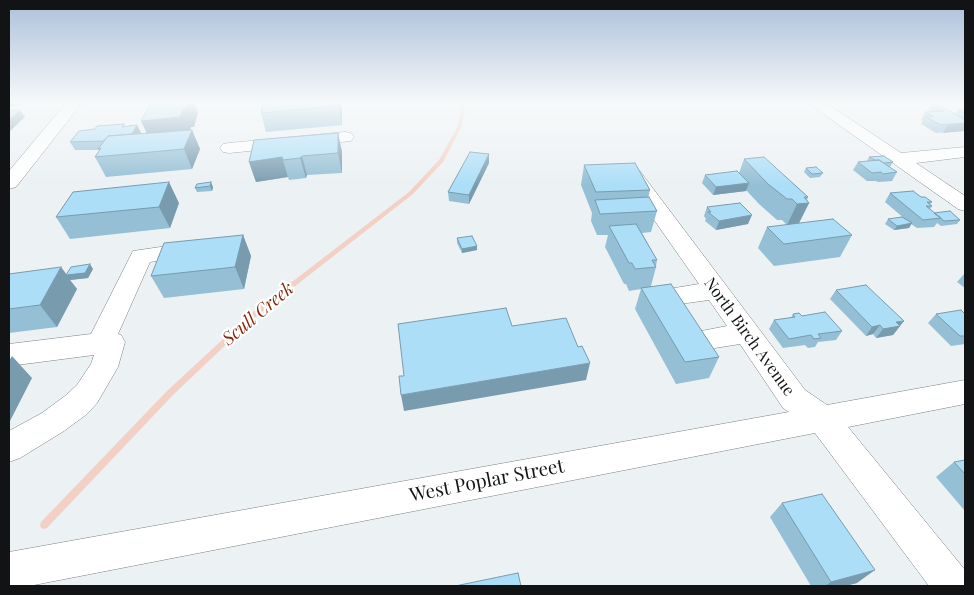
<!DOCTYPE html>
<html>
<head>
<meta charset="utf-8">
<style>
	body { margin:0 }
	#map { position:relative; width:974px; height:595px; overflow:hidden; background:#ecf1f4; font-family:"Playfair Display",serif }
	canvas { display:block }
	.frame { position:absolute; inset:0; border:10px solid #111314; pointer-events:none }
</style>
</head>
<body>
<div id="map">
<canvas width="974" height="595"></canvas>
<div class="frame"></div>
</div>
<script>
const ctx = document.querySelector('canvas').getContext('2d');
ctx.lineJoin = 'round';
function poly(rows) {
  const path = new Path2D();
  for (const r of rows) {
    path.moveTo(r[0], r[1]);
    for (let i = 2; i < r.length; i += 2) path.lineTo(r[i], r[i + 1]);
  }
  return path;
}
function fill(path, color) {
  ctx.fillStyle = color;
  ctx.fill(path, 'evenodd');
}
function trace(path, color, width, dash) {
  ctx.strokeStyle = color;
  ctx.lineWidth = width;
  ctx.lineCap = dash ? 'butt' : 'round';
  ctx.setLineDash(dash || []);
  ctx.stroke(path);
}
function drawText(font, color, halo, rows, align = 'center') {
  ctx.font = font + ' "Playfair Display",serif';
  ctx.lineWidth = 4.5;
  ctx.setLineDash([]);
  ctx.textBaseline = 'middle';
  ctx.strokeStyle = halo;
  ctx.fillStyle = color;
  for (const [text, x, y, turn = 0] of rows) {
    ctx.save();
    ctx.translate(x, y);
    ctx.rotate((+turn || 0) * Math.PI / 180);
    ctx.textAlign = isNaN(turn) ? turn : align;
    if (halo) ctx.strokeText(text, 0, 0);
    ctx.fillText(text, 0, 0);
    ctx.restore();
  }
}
fill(poly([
	[460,103,464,103,465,112,461,128,443,162,413,194,253,319,173,395,47,528,44,529,41,528,40,525,41,522,167,391,249,315,409,192,439,160,457,128,461,112,460,103]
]), '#f3d0c6');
const minor = poly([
	[66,103,82,103,16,187,9,189,9,171,66,103],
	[808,103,826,103,901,153,965,147,965,157,916,163,965,196,965,211,958,209,808,103],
	[345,132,351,133,354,137,351,141,229,153,223,152,220,148,223,144,229,143,345,132],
	[632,168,639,170,805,390,827,405,965,380,965,404,848,427,965,570,965,586,929,586,815,433,29,586,9,586,9,552,789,412,783,408,740,344,696,351,686,348,682,341,686,334,727,326,709,300,665,306,656,303,653,297,656,291,699,284,622,174,625,170,632,168],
	[195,242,203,244,206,249,203,254,150,262,118,334,121,335,125,342,118,367,97,403,87,414,64,431,20,458,9,462,9,431,42,413,65,396,77,385,91,364,94,355,9,366,9,344,91,334,133,251,195,242]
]);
trace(minor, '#7b8083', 1);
fill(minor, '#fff');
fill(poly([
	[151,103,202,103,194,104,198,112,194,127,191,127,190,130,192,130,200,149,192,169,106,177,95,157,99,151,99,150,75,150,70,142,95,129,124,124,125,126,137,125,141,133,146,133],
	[263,103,341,103,342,109,342,125,266,132,261,113],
	[932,104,955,114,959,109,965,109,965,128,964,131,936,133,921,124,923,121,921,120,925,112,928,112],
	[338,133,342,152,342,173,307,175,306,178,289,180,288,177,256,182,249,162],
	[489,154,489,163,469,204,449,201,448,192],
	[869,157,893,162,890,167,889,167,897,172,892,181,878,182,876,181,867,181,853,170,858,162,867,161],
	[744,159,808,197,807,200,809,203,799,223,852,235,840,257,774,266,758,248,767,227,787,225,782,220,777,220,759,204,746,190,746,191,713,195,702,183,705,175,739,173],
	[584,165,650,190,648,198,657,211,651,232,642,233,657,260,656,266,656,267,651,286,719,357,709,378,676,384,635,309,641,289,629,291,626,284,624,284,605,247,608,235,597,235,591,221,592,213,581,185],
	[806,168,823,173,820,177,810,178,804,172],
	[197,184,213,187,212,191,197,192,195,188],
	[890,193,921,197,932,202,930,204,932,206,930,209,934,213,960,220,957,224,941,226,937,223,934,227,917,228,911,224,909,228,894,230,885,224,888,219,905,219,885,202],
	[179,203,170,228,70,239,56,217],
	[707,207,748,224,716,230,705,221,706,219,704,216],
	[243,235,251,256,244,289,164,298,151,276],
	[457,238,477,246,477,250,462,253,457,243],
	[93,269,88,278,70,280,77,289,57,327,9,333,9,274,67,275],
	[965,273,965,288,957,282],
	[836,290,900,326,893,335,876,338,873,334,866,336,830,299],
	[793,314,802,316,842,331,836,340,818,342,815,347,808,348,805,345,783,348,769,329,774,320,791,318],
	[936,314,965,314,965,344,951,346,928,323],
	[965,460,965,511,936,477,954,462],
	[782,503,857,583,845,586,811,586,770,517]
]), '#94bfd5');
fill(poly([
	[9,103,32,103,9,107],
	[166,103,202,103,194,104,198,112,194,127,191,127,188,136,150,140,141,121],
	[338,103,341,103,342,109,342,125,338,106],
	[20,110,25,117,9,132,9,120],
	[965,123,965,128,964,131,943,133,948,125],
	[137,125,141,133,130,137],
	[192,130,200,149,192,169,184,149],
	[338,133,342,152,342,173,338,153],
	[489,154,489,163,469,204,469,195],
	[302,156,307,175,306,178,300,158],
	[282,157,288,177,256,182,249,162],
	[169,182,179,203,170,228,159,207],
	[211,182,213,187,212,191,210,186],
	[749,183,746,191,713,195,716,187],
	[809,203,799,223,787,225,797,204],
	[752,215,748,224,716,230,719,221],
	[912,223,909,228,894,230,897,226],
	[243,235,251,256,244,289,235,267],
	[477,246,477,250,462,253,462,249],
	[90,264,93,269,88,278,70,280,77,289,57,327,40,305,61,267,67,275],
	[904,321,893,335,876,338,883,329,896,322],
	[880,325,873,334,866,336,872,327],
	[12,356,32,378,9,423,9,361],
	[590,363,586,380,404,411,401,395],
	[875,570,857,583,845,586,825,586,831,582]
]), '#789bae');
const building = poly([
	[151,103,188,103,186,108,183,109,180,117,141,121,151,103],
	[263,103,338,103,338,106,261,113,263,103],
	[932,104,938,104,965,120,965,123,941,125,926,117,933,116,925,112,944,111,932,104],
	[959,109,965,109,965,113,959,109],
	[20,110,9,120,9,111,20,110],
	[124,124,122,127,137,125,132,134,108,136,104,141,70,142,79,131,95,129,97,126,124,124],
	[192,130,184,149,95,157,101,148,98,149,108,136,192,130],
	[338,133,338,153,302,156,300,158,283,160,282,157,249,162,254,140,338,133],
	[470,152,489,154,469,195,448,192,470,152],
	[884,156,893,162,884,163,879,160,875,160,869,157,884,156],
	[764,157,808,197,804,197,809,203,797,204,792,199,787,199,768,184,744,159,764,157],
	[879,160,897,172,883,174,881,172,872,173,858,162,879,160],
	[635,163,650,190,596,192,584,165,635,163],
	[816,167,823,173,812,174,806,168,816,167],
	[737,171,749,183,716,187,705,175,737,171],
	[169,182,159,207,56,217,73,192,169,182],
	[211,182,210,186,195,188,197,184,211,182],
	[913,191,921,197,925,197,932,202,927,202,932,206,926,206,941,218,923,220,890,193,913,191],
	[649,197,657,211,600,214,595,200,649,197],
	[740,203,752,215,719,221,708,212,711,212,707,207,740,203],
	[950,211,960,220,944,221,934,213,950,211],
	[902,217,912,223,897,226,888,219,902,217],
	[833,219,852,235,784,244,767,227,833,219],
	[636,224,657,260,652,260,656,267,635,269,632,263,629,263,609,226,636,224],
	[243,235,235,267,151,276,164,243,243,235],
	[472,236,477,246,462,249,457,238,472,236],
	[90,264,85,273,66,275,71,267,90,264],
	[61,267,40,305,9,309,9,274,61,267],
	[671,284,719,357,685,362,641,288,671,284],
	[866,285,904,321,896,322,900,326,883,329,880,325,872,327,836,290,866,285],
	[506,308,512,326,566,318,578,347,582,346,590,363,401,395,399,376,404,376,398,324,506,308],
	[961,310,965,314,965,336,960,336,936,314,961,310],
	[825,312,842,331,818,334,821,338,814,339,811,335,789,339,774,320,795,317,793,314,799,313,802,316,825,312],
	[965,460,965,474,954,462,965,460],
	[822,494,875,570,831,582,782,503,822,494],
	[518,573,521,586,455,586,518,573]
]);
fill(building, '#acdef8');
trace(building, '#789bae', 1);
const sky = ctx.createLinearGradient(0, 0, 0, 186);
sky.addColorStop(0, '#acbfda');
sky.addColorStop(0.55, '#f6f9fa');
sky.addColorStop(1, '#f6f9fa00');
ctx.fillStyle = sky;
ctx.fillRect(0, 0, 974, 186);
drawText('16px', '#111314', '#fff', [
	["North Birch Avenue",749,337,54]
]);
drawText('italic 18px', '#87270c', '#fff', [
	["Scull Creek",258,314,-40]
]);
drawText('19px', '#111314', '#fff', [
	["West Poplar Street",487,481,-11]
]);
</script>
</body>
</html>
